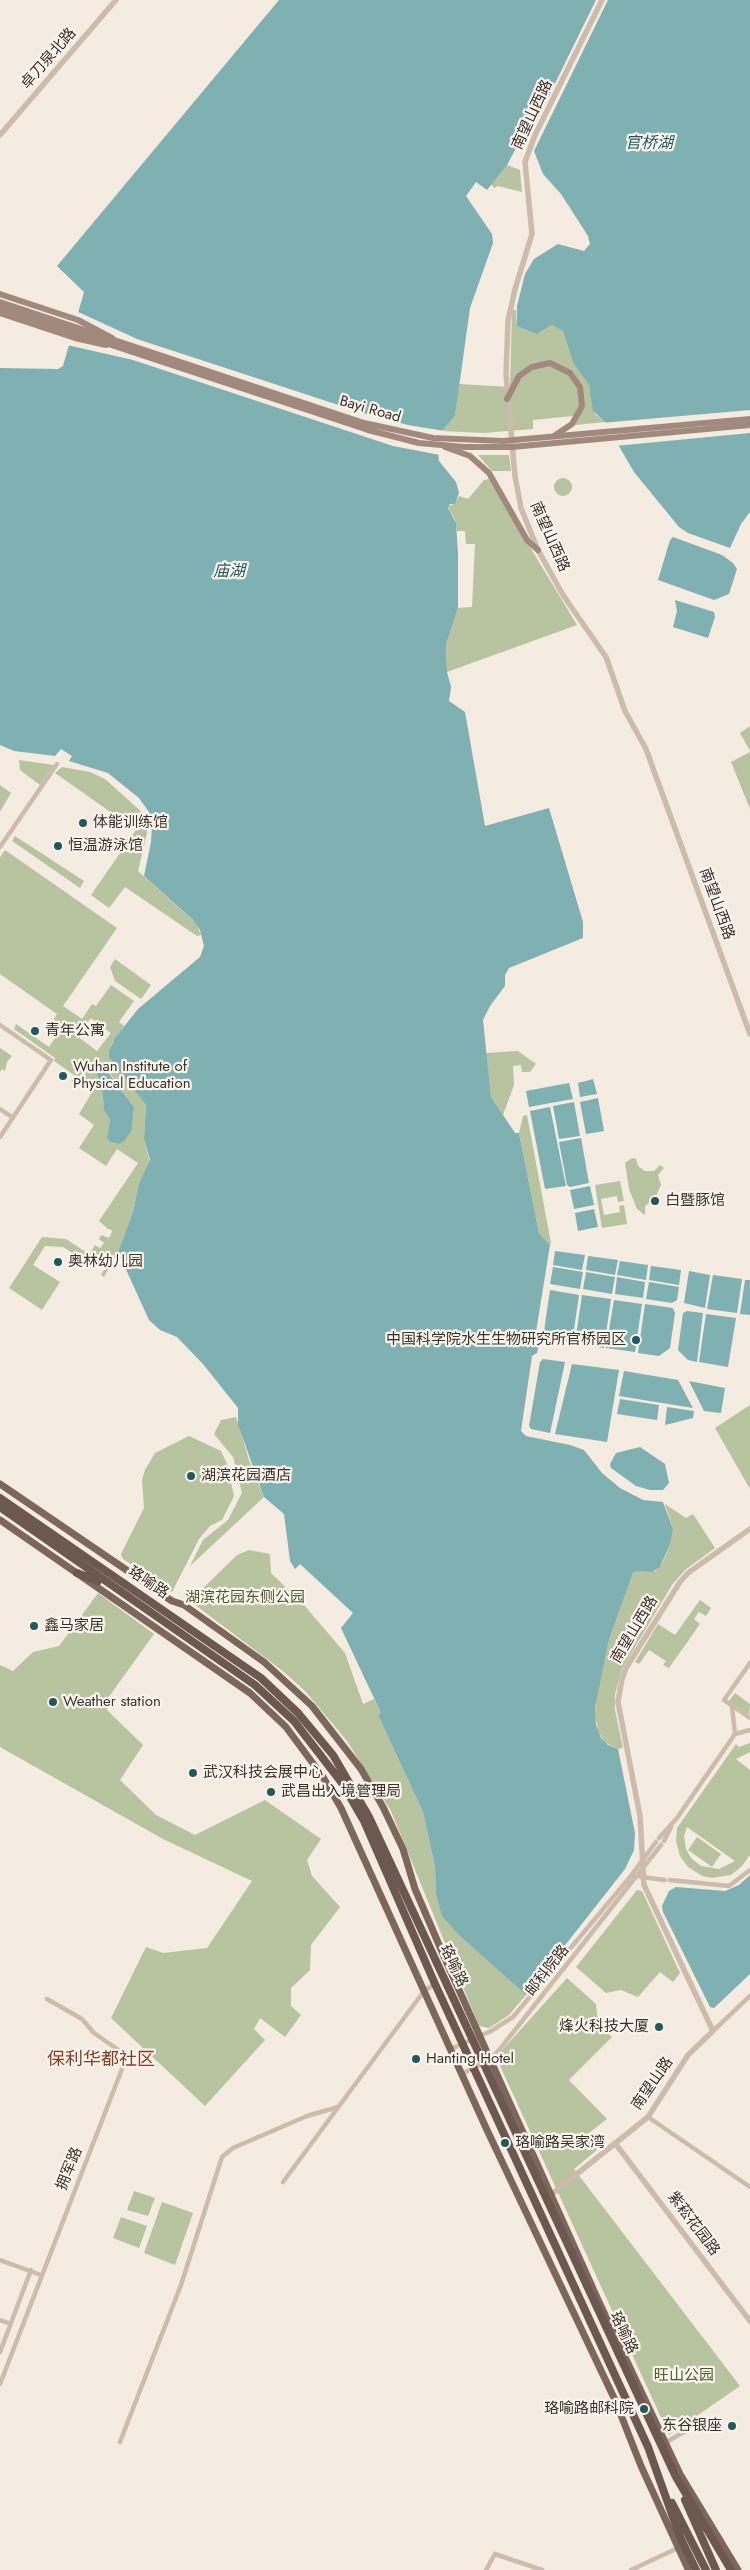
<!DOCTYPE html>
<html>
<head>
<meta charset="utf-8">
<style>
	body { margin:0 }
	canvas { display:block; background:#f4ebe1 }
</style>
</head>
<body>
<canvas width="750" height="2570"></canvas>
<script>
const ctx = document.querySelector('canvas').getContext('2d');
ctx.lineJoin = 'round';
function fill(path, color) {
  ctx.fillStyle = color;
  ctx.fill(path, 'evenodd');
}
function poly(rows) {
  const path = new Path2D();
  for (const r of rows) {
    if (r.length === 3) {
      path.moveTo(r[0] + r[2], r[1]);
      path.arc(r[0], r[1], r[2], 0, 2 * Math.PI);
      continue;
    }
    path.moveTo(r[0], r[1]);
    for (let i = 2; i < r.length; i += 2) path.lineTo(r[i], r[i + 1]);
  }
  return path;
}
function trace(path, color, width, dash) {
  ctx.strokeStyle = color;
  ctx.lineWidth = width;
  ctx.lineCap = dash ? 'butt' : 'round';
  ctx.setLineDash(dash || []);
  ctx.stroke(path);
}
function drawText(font, color, halo, rows, align = 'center') {
  ctx.font = font + ' Jost,"Noto Sans SC",sans-serif';
  ctx.lineWidth = 4.5;
  ctx.setLineDash([]);
  ctx.textBaseline = 'middle';
  ctx.strokeStyle = halo;
  ctx.fillStyle = color;
  for (const [text, x, y, turn = 0] of rows) {
    ctx.save();
    ctx.translate(x, y);
    ctx.rotate((+turn || 0) * Math.PI / 180);
    ctx.textAlign = isNaN(turn) ? turn : align;
    if (halo) ctx.strokeText(text, 0, 0);
    ctx.fillText(text, 0, 0);
    ctx.restore();
  }
}
fill(poly([
	[507,165,520,170,522,192,498,186,494,188,491,184],
	[512,310,516,310,517,326,539,333,552,325,563,331,573,363,589,385,595,414,605,422,575,425,573,416,533,420,533,429,484,433,442,431,455,416,459,384,510,387],
	[478,455,509,455,511,471,492,471],
	[563,487,9],
	[489,479,577,625,447,672,446,645,458,608,472,607,475,544,466,544,465,531,457,531,455,520,448,507,455,503,459,496,468,499,484,480],
	[750,726,750,751,740,733],
	[750,752,750,809,731,762],
	[19,760,54,765,40,785,20,770],
	[62,767,90,772,105,779,144,814,147,818,147,833,138,871,196,923,201,935,197,936,125,887,109,908,91,895,136,830,55,773],
	[0,785,11,793,0,812],
	[15,836,84,881,80,888,12,841],
	[5,850,117,928,63,1006,82,1019,92,1004,96,1006,111,985,134,1001,119,1022,124,1026,112,1043,109,1055,146,1105,144,1139,150,1163,139,1183,133,1212,118,1252,104,1277,101,1275,106,1266,94,1258,88,1267,83,1264,95,1245,100,1248,104,1243,99,1239,101,1235,109,1238,111,1234,112,1230,108,1229,99,1221,138,1163,117,1149,106,1166,79,1148,94,1125,79,1114,94,1089,54,1061,55,1058,14,1029,16,1024,49,1047,61,1029,52,1022,57,1014,0,974,0,857],
	[91,1018,111,1033,97,1051,77,1036,81,1031,90,1038,96,1030,87,1023],
	[104,1065,134,1107,132,1130,119,1144,110,1142,107,1138,110,1119,103,1104,102,1088,97,1077],
	[115,959,151,985,141,999,115,981,110,967],
	[0,1048,12,1056,7,1062,5,1071,2,1069,0,1072],
	[518,1051,536,1064,530,1072,522,1072,521,1065,513,1066,514,1085,503,1115,491,1097,486,1053],
	[527,1115,551,1243,550,1245,539,1233,519,1133,523,1116],
	[632,1158,636,1159,638,1166,645,1171,654,1171,660,1165,664,1168,658,1175,661,1185,655,1198,645,1206,645,1215,637,1209,629,1189,625,1163],
	[620,1181,624,1201,618,1202,617,1196,601,1199,604,1215,620,1212,619,1206,624,1205,627,1224,602,1228,595,1185],
	[42,1237,66,1239,87,1253,82,1259,63,1247,45,1246,33,1265,60,1282,42,1310,9,1288],
	[750,1405,750,1489,715,1428],
	[236,1417,249,1460,264,1497,190,1566,203,1540,228,1520,242,1493,233,1457,214,1434,221,1420],
	[189,1436,221,1451,227,1464,234,1496,222,1520,210,1526,199,1539,172,1592,123,1559,121,1554,144,1508,142,1480,145,1470,155,1453],
	[665,1504,686,1518,693,1514,715,1548,685,1570,672,1585,622,1669,615,1694,615,1710,623,1748,618,1749,604,1742,598,1731,595,1714,596,1699,609,1640,633,1573,637,1571,655,1571,662,1564,671,1542,673,1529],
	[249,1550,270,1554,271,1573,304,1605,345,1653,363,1704,374,1699,381,1713,378,1715,423,1812,435,1867,436,1894,461,1937,526,1995,509,2015,489,2028,479,2026,391,1811,347,1741,305,1691,284,1672,190,1601,237,1555],
	[98,1593,154,1634,108,1698,107,1710,143,1745,120,1780,156,1815,195,1835,265,1800,321,1839,307,1860,312,1876,340,1907,311,1945,310,1970,291,1988,291,2006,301,2015,285,2037,260,2018,254,2029,265,2040,205,2106,111,2018,146,1947,163,1953,207,1948,252,1881,163,1839,0,1747,0,1665,13,1671,33,1652,59,1646],
	[700,1600,711,1608,706,1616,699,1612,694,1619,700,1624,669,1668,663,1665,666,1661,649,1650,639,1664,635,1662,658,1624,675,1635],
	[735,1693,750,1704,749,1715,729,1701],
	[750,1743,750,1752,736,1759,750,1770,750,1855,742,1866,731,1875,712,1878,702,1876,688,1867,680,1856,676,1841,677,1828,736,1744,739,1747],
	[687,1827,735,1861,719,1869,701,1866,691,1858,686,1849,684,1836],
	[697,1837,721,1854,712,1867,688,1850],
	[637,1890,642,1891,680,1973,673,1982,660,1972,638,1997,621,1990,606,1993,576,1967],
	[567,1978,596,2004,598,2023,612,2037,569,2080,607,2119,585,2136,597,2150,574,2169,740,2386,669,2435,496,2057],
	[134,2191,155,2198,148,2216,127,2210],
	[162,2202,193,2213,175,2265,144,2253],
	[121,2217,147,2226,139,2248,113,2238]
]), '#b8c4a0');
fill(poly([
	[279,0,596,0,536,122,531,120,507,165,487,190,476,182,466,196,492,234,493,243,470,308,455,416,442,431,438,452,439,461,456,482,459,493,455,504,450,504,448,508,456,523,458,554,458,608,446,645,447,672,451,687,449,701,465,712,485,826,549,808,583,922,583,938,509,968,505,975,505,986,490,1006,483,1020,491,1097,515,1133,519,1133,539,1233,550,1245,535,1338,539,1344,537,1353,532,1356,521,1431,526,1436,570,1445,584,1450,602,1473,620,1488,643,1500,663,1502,673,1529,671,1542,660,1567,652,1572,637,1571,633,1573,609,1640,595,1707,596,1725,601,1738,608,1745,618,1749,635,1833,634,1850,625,1869,526,1995,461,1937,442,1916,436,1894,435,1867,423,1812,378,1715,381,1713,341,1628,353,1613,300,1564,295,1569,290,1561,284,1514,264,1497,238,1425,238,1408,203,1364,177,1337,160,1330,149,1320,118,1252,133,1212,139,1183,150,1160,144,1139,146,1105,109,1057,109,1051,115,1038,138,1009,200,957,204,946,200,930,193,920,144,876,151,842,152,825,149,812,139,798,108,773,69,761,72,756,61,749,55,756,14,751,0,745,0,368,58,369,63,366,84,292,57,266],
	[608,0,750,0,750,512,741,524,730,548,688,533,679,527,634,472,605,422,593,411,589,385,573,363,563,331,552,325,537,334,517,326,517,306,525,274,534,259,558,244,584,251,590,244,588,236,561,194,543,174,534,151],
	[673,537,722,555,733,563,737,569,729,594,714,600,658,580,670,540],
	[675,600,714,612,715,617,708,638,673,627,677,611],
	[102,1064,134,1107,132,1130,124,1141,119,1144,110,1142,107,1138,110,1119,104,1110,102,1090,97,1075,99,1067],
	[593,1079,597,1094,580,1097,578,1083],
	[569,1083,573,1099,529,1107,526,1091],
	[598,1098,604,1131,586,1134,580,1102],
	[574,1102,580,1136,559,1139,553,1106],
	[550,1107,566,1186,545,1189,530,1111],
	[581,1138,589,1183,570,1187,567,1185,559,1142],
	[590,1186,594,1205,574,1209,570,1190],
	[594,1209,598,1227,578,1231,575,1213],
	[555,1251,585,1255,582,1270,553,1265],
	[588,1256,618,1260,615,1275,586,1270],
	[620,1261,648,1265,646,1280,617,1275],
	[651,1266,681,1270,679,1285,649,1280],
	[553,1267,583,1272,580,1289,550,1284],
	[689,1271,710,1275,705,1308,684,1303],
	[586,1272,615,1277,612,1294,583,1289],
	[713,1275,742,1279,737,1313,707,1309],
	[617,1277,645,1282,643,1298,615,1294],
	[745,1280,750,1280,750,1315,740,1314],
	[649,1282,679,1287,677,1300,672,1303,646,1299],
	[550,1290,579,1295,572,1343,548,1339,544,1331],
	[582,1295,611,1299,604,1348,575,1343],
	[614,1300,642,1304,635,1352,606,1348],
	[645,1304,673,1308,675,1313,670,1348,659,1356,638,1353],
	[687,1311,703,1313,697,1362,688,1360,678,1350,683,1313],
	[706,1314,736,1318,728,1367,699,1362],
	[543,1359,565,1362,550,1433,531,1429,529,1426,540,1362],
	[572,1364,619,1370,607,1442,555,1434],
	[624,1371,678,1380,693,1408,619,1396],
	[689,1381,725,1388,721,1413,704,1411],
	[620,1399,659,1405,657,1420,617,1414],
	[667,1407,694,1411,693,1418,665,1425],
	[640,1447,665,1464,669,1483,663,1490,650,1490,636,1486,611,1468,610,1464,616,1453],
	[750,1875,750,1974,714,2008,710,2007,663,1912,662,1906,669,1891,676,1887,725,1891,739,1885]
]), '#7fb0b2');
fill(poly([
	[76,311,137,339,366,414,408,425,445,431,440,455,393,446,133,360,67,345],
	[750,410,750,433,615,446,601,423]
]), '#f4ebe1');
trace(poly([
	[0,847,57,764],
	[0,1025,51,1060,0,1137],
	[0,1109,12,1117],
	[750,1663,724,1700,750,1718],
	[732,1706,735,1734],
	[659,1838,677,1818,735,1734,750,1730],
	[664,1841,671,1827],
	[641,1877,665,1880],
	[670,1880,729,1886,750,1870],
	[713,2031,750,1996],
	[451,2049,491,2031,513,2017,630,1877,656,1842],
	[462,2074,489,2060,500,2049,661,1845],
	[648,2117,750,2187],
	[283,2182,424,1991,435,1984],
	[0,2260,41,2275],
	[0,2320,11,2324],
	[0,2352,31,2270],
	[0,2384,127,2056,94,2033,82,2019,47,1999],
	[120,2442,181,2285,222,2157,233,2148,307,2116,338,2107],
	[665,2443,687,2430],
	[486,2570,495,2554,542,2570],
	[631,2570,680,2547]
]), '#cdbbac', 4.5);
trace(poly([
	[602,0,535,135,525,162,532,234,515,289,508,321,506,374,515,476,521,508,538,550,563,595,606,657,625,711,646,749,750,1034],
	[0,135,116,0],
	[615,2143,750,2321],
	[548,2197,648,2117,688,2055,713,2031,644,1885,640,1816,618,1702,622,1679,626,1668,680,1582,688,1573,750,1529]
]), '#cdbbac', 5.5);
trace(poly([
	[0,294,78,320,112,338],
	[0,313,75,338,106,345],
	[507,399,519,376,532,367,550,363,570,373,580,387,582,406,572,424,554,436],
	[445,447,470,456,489,473,527,540,538,550]
]), '#a18a7d', 6);
trace(poly([
	[0,1484,172,1601,184,1605,264,1662,312,1706,361,1769,383,1807,403,1849,415,1889,446,1961,599,2302,680,2474,738,2570],
	[0,1520,250,1693,286,1727,323,1777,341,1808,487,2130,615,2400,641,2466,688,2569]
]), '#7d675c', 7);
trace(poly([
	[0,1498,261,1678,298,1713,333,1755,369,1817,676,2477,731,2570],
	[0,1507,255,1685,294,1721,342,1783,364,1821,435,1984,648,2447,680,2537,696,2570],
	[77,1573,98,1581],
	[685,2500,716,2570],
	[672,2503,706,2570]
]), '#6c584f', 8);
trace(poly([
	[0,302,364,423,433,438,503,441,750,419],
	[0,308,368,430,419,443,464,447,512,447,750,425]
]), '#a18a7d', 6);
for (const [x, y, r, color] of [
	[83,823,5,"#1f5a5e"],
	[58,846,5,"#1f5a5e"],
	[35,1031,5,"#1f5a5e"],
	[63,1076,5,"#1f5a5e"],
	[655,1201,5,"#1f5a5e"],
	[58,1262,5,"#1f5a5e"],
	[636,1340,5,"#1f5a5e"],
	[191,1476,5,"#1f5a5e"],
	[34,1626,5,"#1f5a5e"],
	[53,1702,5,"#1f5a5e"],
	[193,1773,5,"#1f5a5e"],
	[271,1792,5,"#1f5a5e"],
	[659,2027,5,"#1f5a5e"],
	[416,2059,5,"#1f5a5e"],
	[505,2143,5,"#1f5a5e"],
	[644,2409,5,"#1f5a5e"],
	[732,2426,5,"#1f5a5e"]
]) {
  const dot = new Path2D();
  dot.arc(x, y, r, 0, 2 * Math.PI);
  ctx.fillStyle = color;
  ctx.fill(dot);
  trace(dot, '#fbf5ee', 2);
}
drawText('15px', '#3b302b', '#fbf5ee', [
	["卓刀泉北路",49,59,-49],
	["南望山西路",533,115,-65],
	["Bayi Road",370,410,16],
	["南望山西路",549,537,66],
	["南望山西路",716,904,70],
	["珞喻路",148,1583,34],
	["南望山西路",635,1630,-59],
	["珞喻路",453,1966,65],
	["邮科院路",548,1971,-52],
	["南望山路",653,2084,-55],
	["拥军路",70,2169,-68],
	["紫菘花园路",693,2224,53],
	["珞喻路",623,2333,65]
]);
drawText('15px', '#3b302b', '#fbf5ee', [
	["体能训练馆",93,823],
	["恒温游泳馆",68,846],
	["青年公寓",45,1031],
	["Wuhan Institute of",73,1067],
	["Physical Education",73,1084],
	["白暨豚馆",665,1201],
	["奥林幼儿园",68,1262],
	["中国科学院水生生物研究所官桥园区",626,1340,"right"],
	["湖滨花园酒店",201,1476],
	["鑫马家居",44,1626],
	["Weather station",63,1702],
	["武汉科技会展中心",203,1773],
	["武昌出入境管理局",281,1792],
	["烽火科技大厦",649,2027,"right"],
	["Hanting Hotel",426,2059],
	["珞喻路吴家湾",515,2143],
	["珞喻路邮科院",634,2409,"right"],
	["东谷银座",722,2426,"right"]
], 'left');
drawText('15px', '#4a5a2e', '#fbf5ee', [
	["湖滨花园东侧公园",245,1598],
	["旺山公园",684,2376]
]);
drawText('italic 16px', '#1f5a5e', '#fbf5ee', [
	["官桥湖",649,144],
	["庙湖",229,572]
]);
drawText('18px', '#8c3b22', '#fbf5ee', [
	["保利华都社区",101,2061]
]);
</script>
</body>
</html>
